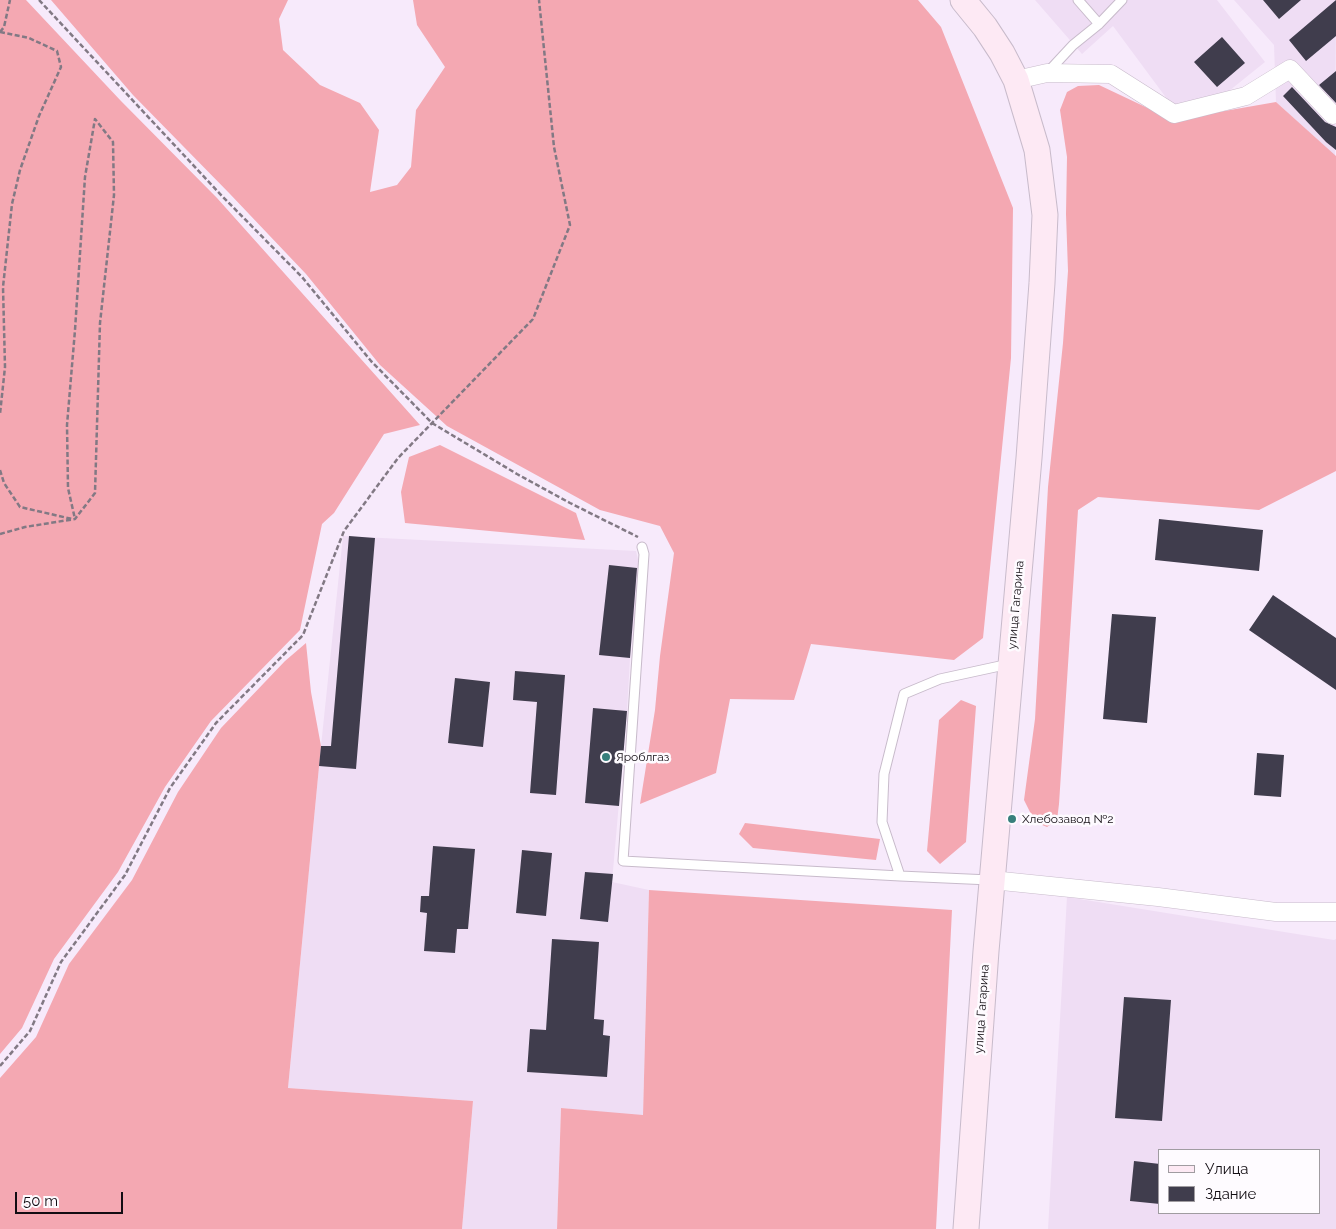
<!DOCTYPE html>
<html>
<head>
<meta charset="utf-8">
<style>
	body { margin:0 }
	#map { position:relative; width:1336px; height:1229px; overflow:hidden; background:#f7eafb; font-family:Raleway,sans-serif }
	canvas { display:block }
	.legend { position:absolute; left:1158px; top:1149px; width:162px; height:65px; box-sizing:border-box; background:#fefbff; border:1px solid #a09ca1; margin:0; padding:6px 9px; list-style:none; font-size:15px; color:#120d13 }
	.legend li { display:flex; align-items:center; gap:10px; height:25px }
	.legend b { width:25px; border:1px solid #a09ca1 }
	.scale { position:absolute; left:15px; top:1192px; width:108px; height:22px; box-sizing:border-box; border:2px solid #120d13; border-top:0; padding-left:6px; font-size:15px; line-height:18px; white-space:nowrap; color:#120d13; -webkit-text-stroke:4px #fefbff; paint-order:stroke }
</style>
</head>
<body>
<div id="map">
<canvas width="1336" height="1229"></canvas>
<ul class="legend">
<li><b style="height:6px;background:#fde9f4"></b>Улица</li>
<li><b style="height:14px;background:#403d4d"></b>Здание</li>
</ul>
<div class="scale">50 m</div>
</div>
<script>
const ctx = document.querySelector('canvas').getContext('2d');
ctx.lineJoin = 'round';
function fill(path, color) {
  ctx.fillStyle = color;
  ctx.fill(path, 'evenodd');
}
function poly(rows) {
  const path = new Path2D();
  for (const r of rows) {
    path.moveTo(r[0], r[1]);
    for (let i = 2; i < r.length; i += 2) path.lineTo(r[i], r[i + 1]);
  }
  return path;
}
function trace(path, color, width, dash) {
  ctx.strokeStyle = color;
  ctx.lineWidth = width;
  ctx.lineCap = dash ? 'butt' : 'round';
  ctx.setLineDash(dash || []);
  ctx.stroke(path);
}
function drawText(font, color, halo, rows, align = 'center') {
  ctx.font = font + ' Raleway,sans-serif';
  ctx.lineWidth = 5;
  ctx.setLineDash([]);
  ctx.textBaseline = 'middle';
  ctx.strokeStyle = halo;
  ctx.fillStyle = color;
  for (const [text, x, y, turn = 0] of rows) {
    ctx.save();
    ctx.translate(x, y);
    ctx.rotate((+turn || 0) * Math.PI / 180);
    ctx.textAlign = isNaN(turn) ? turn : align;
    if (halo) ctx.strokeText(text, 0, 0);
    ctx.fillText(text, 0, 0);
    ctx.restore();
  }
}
fill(poly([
	[1035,0,1217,0,1265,62,1224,95,1173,107,1113,26,1082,54],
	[1234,0,1336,0,1335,156,1276,102,1274,45],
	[343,536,636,551,640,568,630,658,627,711,612,882,649,890,643,1116,561,1108,557,1229,462,1229,473,1101,288,1088,321,746],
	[1067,897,1334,940,1336,939,1336,1229,1048,1229],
	[1160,1150,1320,1150,1320,1213,1160,1213]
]), '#efddf4');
fill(poly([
	[0,0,26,0,121,101,217,198,420,425,384,434,334,513,322,524,300,630,211,721,165,787,118,872,54,959,22,1028,0,1054],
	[51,0,288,0,279,19,283,50,320,85,360,103,379,130,370,192,397,185,411,167,416,110,445,67,417,25,413,0,918,0,941,27,1013,208,1011,358,983,638,954,660,811,644,794,700,730,699,716,773,640,804,655,710,660,656,674,553,660,526,600,510,447,426,380,365,306,274,230,194,133,95],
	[1099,85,1173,120,1276,102,1336,156,1336,471,1259,510,1098,497,1078,510,1059,804,1057,820,1047,827,1035,822,1024,800,1035,719,1048,487,1063,343,1068,271,1066,214,1067,157,1060,110,1067,92,1078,86],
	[440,445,576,513,585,540,405,523,401,492,409,457],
	[306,643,311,692,321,746,288,1088,473,1101,462,1229,0,1229,0,1078,36,1037,69,964,132,880,178,792,221,728,285,661],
	[961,700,976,706,966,842,940,864,927,851,939,720],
	[745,823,880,839,876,860,753,848,739,834],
	[649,890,952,910,936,1229,557,1229,561,1108,643,1115]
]), '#f4a8b2');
fill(poly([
	[1263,0,1301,0,1279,19],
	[1336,0,1336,36,1306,61,1289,40],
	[1222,37,1245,63,1217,87,1194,62],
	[1336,71,1336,103,1319,85],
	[1292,87,1325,122,1336,127,1336,150,1326,142,1283,96],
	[1159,519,1263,530,1259,571,1155,560],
	[349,536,375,538,356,769,319,766,321,746,331,746],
	[609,565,637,568,630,658,599,655],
	[1273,595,1336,638,1336,690,1249,630],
	[1112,614,1156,617,1147,723,1103,719],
	[515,671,565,675,556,795,530,793,537,702,513,700],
	[455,678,490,682,483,747,448,743],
	[593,708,627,711,619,806,585,803],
	[1257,753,1284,755,1281,797,1254,795],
	[433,846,475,849,468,929,457,929,455,953,424,951,427,913,420,912,421,896,429,896],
	[522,850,552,853,546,916,516,913],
	[585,872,613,874,608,922,580,919],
	[552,939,599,942,594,1019,604,1020,603,1035,610,1036,607,1077,527,1072,530,1029,546,1030],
	[1124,997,1171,1000,1162,1121,1115,1118],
	[1134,1161,1160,1164,1160,1204,1130,1201]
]), '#403d4d');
const service = poly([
	[1078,0,1099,24],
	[1047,73,1073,45,1099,24,1122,0],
	[642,547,644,554,623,861,900,876,990,880],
	[900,876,882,822,884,774,904,694,940,679,1009,664]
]);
const minor = poly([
	[1016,80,1047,73,1111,74,1174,114,1246,96,1290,69,1333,115],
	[992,880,1158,897,1276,912,1336,912]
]);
const secondary = poly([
	[963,0,985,27,1002,53,1016,80,1037,150,1045,215,1042,283,1029,458,986,951,966,1229]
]);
trace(service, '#c8bbcb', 11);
trace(minor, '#c8bbcb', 19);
trace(secondary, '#c8bbcb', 27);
trace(poly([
	[39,0,222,196,302,277,371,361,432,423,517,474,570,503,638,537],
	[0,32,29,38,57,51,61,67,39,116,20,170,12,204,3,287,5,367,0,414],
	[0,32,4,27,10,0],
	[0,470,4,483,20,507,72,519],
	[0,534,25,527,75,519,95,493,100,323,114,195,113,142,95,119,85,177,75,330,67,425,68,488,75,519],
	[0,1066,30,1031,61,962,125,875,170,788,216,723,303,635,344,531,398,458,533,319,570,225,554,147,539,0]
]), '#827984', 2.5, [5, 2.5]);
trace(service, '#fff', 9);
trace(minor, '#fff', 18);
trace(secondary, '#fde9f4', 25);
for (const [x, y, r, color] of [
	[606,757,5,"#377f7c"],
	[1012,819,5,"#377f7c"]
]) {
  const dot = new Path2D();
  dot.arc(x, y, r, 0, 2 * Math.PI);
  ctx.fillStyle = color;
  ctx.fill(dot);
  trace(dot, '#fefbff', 2);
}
drawText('12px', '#120d13', '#fefbff', [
	["улица Гагарина",1016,605,-85],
	["улица Гагарина",982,1009,-86]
]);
drawText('12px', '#120d13', '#fefbff', [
	["Яроблгаз",616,757],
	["Хлебозавод №2",1022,819]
], 'left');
</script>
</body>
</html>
